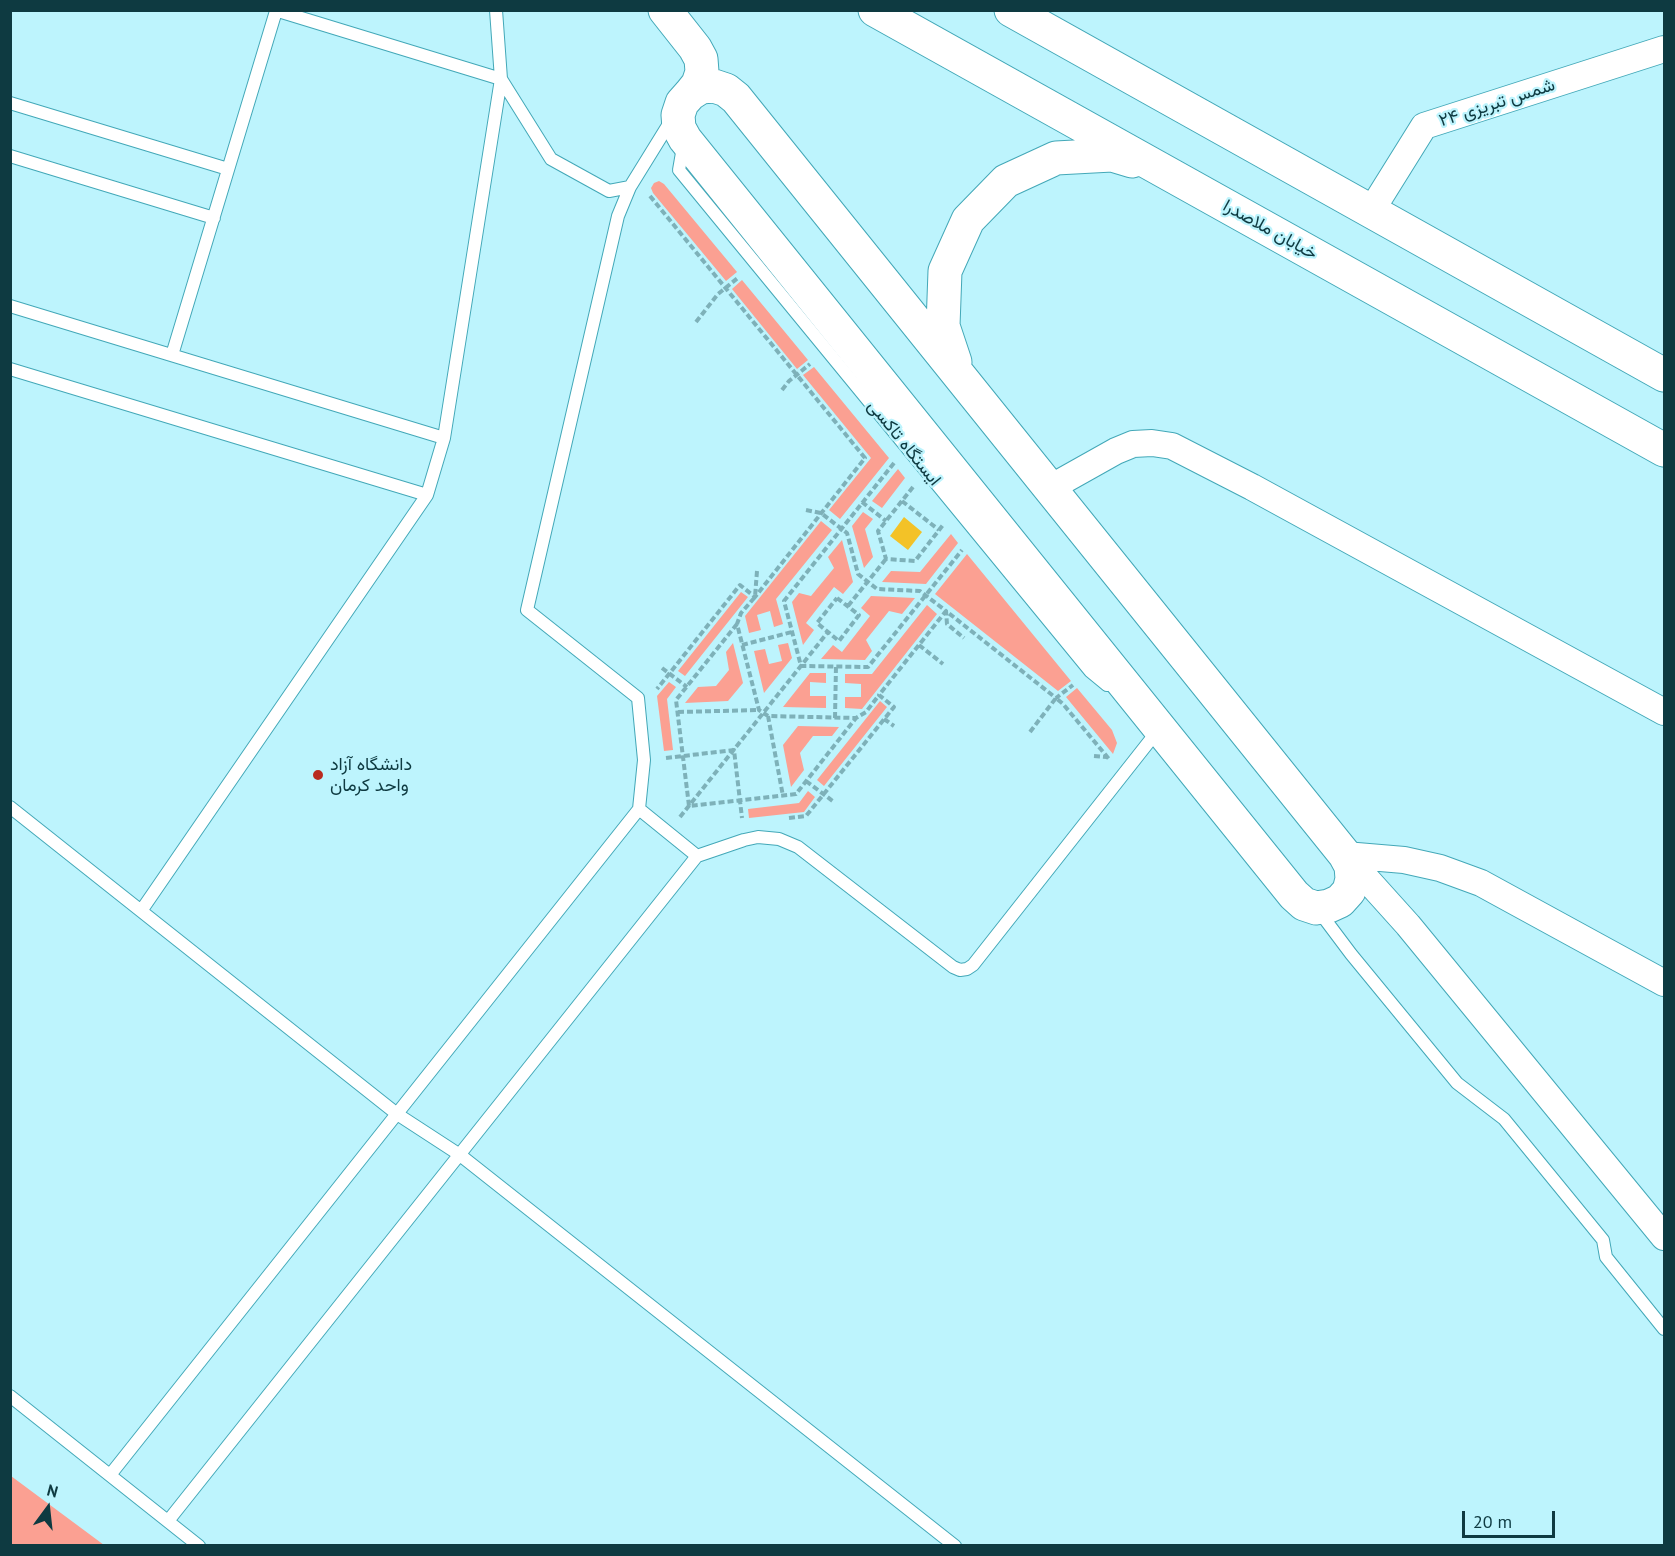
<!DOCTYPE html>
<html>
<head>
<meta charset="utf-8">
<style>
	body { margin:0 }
	#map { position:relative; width:1675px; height:1556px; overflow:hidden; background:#bdf4fd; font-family:"PT Sans",sans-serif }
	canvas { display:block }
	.frame { position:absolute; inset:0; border:12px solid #0e3a41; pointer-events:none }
	.north { position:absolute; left:18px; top:1478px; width:60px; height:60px; -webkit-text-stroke:4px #bdf4fd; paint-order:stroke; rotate:15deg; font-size:16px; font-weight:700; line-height:24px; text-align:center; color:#0e3a41 }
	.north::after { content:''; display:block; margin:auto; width:21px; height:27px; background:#0e3a41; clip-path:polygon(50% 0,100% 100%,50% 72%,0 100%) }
	.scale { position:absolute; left:1462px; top:1511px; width:93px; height:27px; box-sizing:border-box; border:3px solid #0e3a41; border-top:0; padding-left:8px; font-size:18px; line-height:21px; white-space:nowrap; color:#0e3a41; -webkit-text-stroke:4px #bdf4fd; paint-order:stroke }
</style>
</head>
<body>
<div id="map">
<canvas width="1675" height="1556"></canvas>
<div class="frame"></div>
<div class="north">N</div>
<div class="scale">20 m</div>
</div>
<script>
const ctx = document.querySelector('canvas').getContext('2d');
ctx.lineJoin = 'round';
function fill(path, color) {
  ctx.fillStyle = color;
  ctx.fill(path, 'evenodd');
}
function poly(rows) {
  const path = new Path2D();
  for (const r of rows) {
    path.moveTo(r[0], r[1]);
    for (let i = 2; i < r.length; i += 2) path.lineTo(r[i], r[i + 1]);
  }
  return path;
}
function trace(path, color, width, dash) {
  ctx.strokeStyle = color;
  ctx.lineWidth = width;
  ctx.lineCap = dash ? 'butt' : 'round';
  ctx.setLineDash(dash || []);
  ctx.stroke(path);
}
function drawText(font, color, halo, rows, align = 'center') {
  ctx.font = font + ' "PT Sans",Vazirmatn,sans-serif';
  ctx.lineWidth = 4.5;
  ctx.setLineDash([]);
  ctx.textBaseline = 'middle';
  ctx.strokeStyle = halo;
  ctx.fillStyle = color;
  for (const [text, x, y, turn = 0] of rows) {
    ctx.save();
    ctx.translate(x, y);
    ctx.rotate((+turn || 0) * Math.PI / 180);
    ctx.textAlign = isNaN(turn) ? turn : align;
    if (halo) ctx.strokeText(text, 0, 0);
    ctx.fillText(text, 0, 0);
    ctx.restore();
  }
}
fill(poly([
	[659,181,664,184,737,272,726,281,653,193,651,188,654,183],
	[742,280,808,360,797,369,732,289],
	[814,367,889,458,840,519,829,510,871,458,803,375],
	[898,469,905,478,882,508,872,501],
	[863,512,873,519,865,529,873,557,864,568,852,526],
	[821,521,832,530,776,599,783,624,774,627,770,611,757,615,761,630,749,633,745,616],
	[951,534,958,543,926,584,882,582,891,571,920,572],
	[842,540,853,582,843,594,834,587,806,623,814,630,803,645,792,602,799,593,811,596,834,568,828,557],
	[967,554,1071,681,1058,691,935,594],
	[741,592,748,597,685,676,678,671],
	[871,596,915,598,902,614,889,611,866,640,872,651,865,660,821,659,833,645,842,652,870,616,861,608],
	[927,605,937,614,862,709,845,708,845,697,861,697,861,684,845,683,845,674,872,674],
	[733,643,743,683,728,701,685,703,698,687,716,686,729,670,726,652],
	[788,643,792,658,764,693,754,651,765,649,769,664,782,661,778,645],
	[810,673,826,673,826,683,810,682,810,696,826,696,826,708,783,707],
	[669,682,676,687,667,699,673,750,664,751,657,696],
	[1077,688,1112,730,1117,743,1113,754,1066,697],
	[880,701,887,707,824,786,817,780],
	[798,726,839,727,832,736,813,736,800,753,804,770,791,787,783,745],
	[808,791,815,797,804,812,749,818,748,809,799,803],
	[10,1476,11,1476,104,1545,11,1545]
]), '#fba092');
fill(poly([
	[904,517,922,532,908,550,890,536]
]), '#f3c227');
const lane = poly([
	[275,10,501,79,551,159,609,191,630,187],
	[10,103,228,169],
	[672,119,630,187,618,216,527,610,638,698,644,760,639,809,697,856,744,840,758,837,779,839,798,847,953,967,960,970,967,969,973,965,1159,729],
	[683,147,679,170,1090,671,1107,685],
	[10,156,214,218],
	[10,306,444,438],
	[172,355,276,11],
	[10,369,427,495],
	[10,807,397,1114,460,1155,955,1546],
	[1318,910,1351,954,1457,1083,1504,1119,1603,1240,1606,1257,1664,1329],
	[141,911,427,495,444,438,501,79,496,10],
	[10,1396,199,1546],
	[110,1475,639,809],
	[168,1521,697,856]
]);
const street = poly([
	[1371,211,1424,126,1664,49],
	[1050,488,1116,451,1133,444,1152,443,1172,446,1252,487,1664,712],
	[1345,855,1408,925,1664,1237],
	[1345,855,1404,860,1440,868,1481,883,1664,983]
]);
const secondary = poly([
	[665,10,695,48,701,59,702,72,698,84,690,94,682,103,678,115,679,128,685,139,1294,895,1304,904,1316,908,1329,906,1340,901,1349,891,1352,879,1351,866,1345,855,1044,481,736,98,726,90,714,86,701,87,690,94],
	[875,10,1664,450],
	[1011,10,1664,375],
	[955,362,943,326,945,271,968,220,1006,181,1056,158,1112,155,1132,161]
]);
trace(lane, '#43a8b8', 14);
trace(street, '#43a8b8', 28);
trace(secondary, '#43a8b8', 35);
trace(poly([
	[650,196,865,458,755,597,740,585,657,689],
	[696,322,718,294,739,277],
	[782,390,789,381,810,364],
	[894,463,784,601,801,666,868,667,962,550],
	[913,487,878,531,886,559,915,561,943,525],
	[902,501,939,530],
	[862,502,886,521],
	[806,510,821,513,847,533,858,574,877,589,920,591,946,611,947,624,964,638],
	[757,571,755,597,741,613,737,624,759,710,768,716,856,718,866,712,879,695],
	[837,598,859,615,839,641,817,623,837,598],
	[848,606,886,559],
	[737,624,676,700,689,806,796,794,856,718],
	[742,645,792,632],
	[919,645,943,664],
	[662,668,687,687],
	[678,712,759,710],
	[768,716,783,796],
	[835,718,836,666],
	[884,719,894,726],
	[1030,732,1056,698,1063,704,1109,759],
	[1094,756,1107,757],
	[666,758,734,750,742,818],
	[806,781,834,802],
	[680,817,828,632],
	[789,818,806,816,894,707,879,695,946,611,1056,698,1073,685]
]), '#7eb1b9', 4, [6, 3]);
trace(lane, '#fff', 12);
trace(street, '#fff', 26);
trace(secondary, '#fff', 33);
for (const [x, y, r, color] of [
	[318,775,6,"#b92b1f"]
]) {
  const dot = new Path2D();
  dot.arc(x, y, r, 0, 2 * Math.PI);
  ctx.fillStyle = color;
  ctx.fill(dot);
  trace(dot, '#bdf4fd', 2);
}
drawText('18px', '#0e3a41', '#bdf4fd', [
	["شمس تبریزی ۲۴",1497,103,-18],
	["خیابان ملاصدرا",1270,230,29],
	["ایستگاه تاکسی",904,443,51]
]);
drawText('18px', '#0e3a41', '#bdf4fd', [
	["دانشگاه آزاد",330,765],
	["واحد کرمان",330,786]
], 'left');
</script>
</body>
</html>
